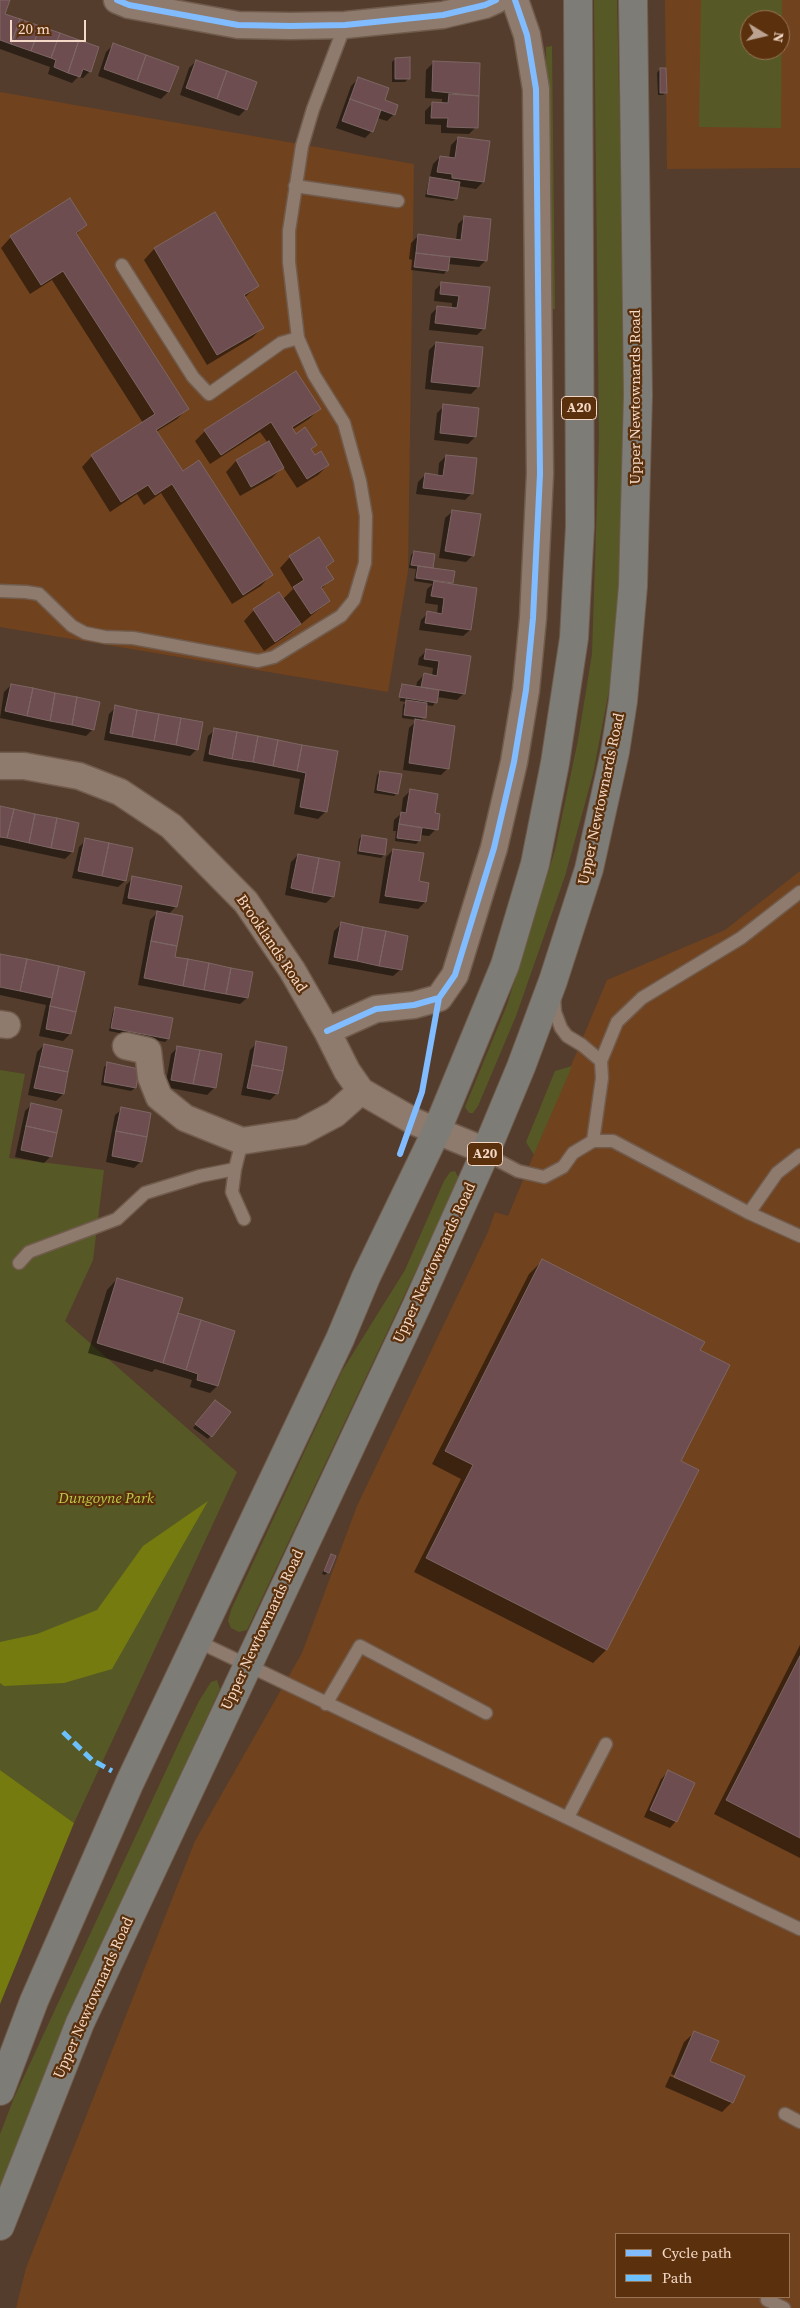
<!DOCTYPE html>
<html>
<head>
<meta charset="utf-8">
<style>
	body { margin:0 }
	#map { position:relative; width:800px; height:2308px; overflow:hidden; background:#543d2c; font-family:"Source Serif 4",serif }
	canvas { display:block }
	.legend { position:absolute; left:615px; top:2233px; width:175px; height:65px; box-sizing:border-box; background:#5a300d; border:1px solid #987457; margin:0; padding:6px 9px; list-style:none; font-size:15px; color:#f4d9c7 }
	.legend li { display:flex; align-items:center; gap:10px; height:25px }
	.legend b { width:25px; border:1px solid #987457 }
	.north { position:absolute; left:740px; top:10px; width:50px; height:50px; box-sizing:border-box; background:#5a300d; border:1px solid #987457; border-radius:50%; rotate:99deg; font-size:14px; font-weight:700; line-height:20px; text-align:center; color:#f4d9c7 }
	.north::after { content:''; display:block; margin:auto; width:18px; height:22px; background:#bca291; clip-path:polygon(50% 0,100% 100%,50% 72%,0 100%) }
	.scale { position:absolute; left:10px; top:20px; width:76px; height:22px; box-sizing:border-box; border:2px solid #f4d9c7; border-top:0; padding-left:6px; font-size:15px; line-height:18px; white-space:nowrap; color:#f4d9c7; -webkit-text-stroke:4px #5a300d; paint-order:stroke }
</style>
</head>
<body>
<div id="map">
<canvas width="800" height="2308"></canvas>
<ul class="legend">
<li><b style="height:6px;background:#80bcff"></b>Cycle path</li>
<li><b style="height:6px;background:#6cc0fc"></b>Path</li>
</ul>
<div class="north">N</div>
<div class="scale">20 m</div>
</div>
<script>
const ctx = document.querySelector('canvas').getContext('2d');
ctx.lineJoin = 'round';
function fill(path, color) {
  ctx.fillStyle = color;
  ctx.fill(path, 'evenodd');
}
function poly(rows) {
  const path = new Path2D();
  for (const r of rows) {
    path.moveTo(r[0], r[1]);
    for (let i = 2; i < r.length; i += 2) path.lineTo(r[i], r[i + 1]);
  }
  return path;
}
function trace(path, color, width, dash) {
  ctx.strokeStyle = color;
  ctx.lineWidth = width;
  ctx.lineCap = dash ? 'butt' : 'round';
  ctx.setLineDash(dash || []);
  ctx.stroke(path);
}
function drawText(font, color, halo, rows, align = 'center') {
  ctx.font = font + ' "Source Serif 4",serif';
  ctx.lineWidth = 4.5;
  ctx.setLineDash([]);
  ctx.textBaseline = 'middle';
  ctx.strokeStyle = halo;
  ctx.fillStyle = color;
  for (const [text, x, y, turn = 0] of rows) {
    ctx.save();
    ctx.translate(x, y);
    ctx.rotate((+turn || 0) * Math.PI / 180);
    ctx.textAlign = isNaN(turn) ? turn : align;
    if (halo) ctx.strokeText(text, 0, 0);
    ctx.fillText(text, 0, 0);
    ctx.restore();
  }
}
fill(poly([
	[665,0,800,0,800,168,667,169],
	[750,20,780,20,780,50,750,50],
	[0,92,414,164,408,571,388,692,0,627],
	[800,871,800,2308,16,2308,26,2268,195,1841,302,1653,357,1506,488,1232,495,1212,508,1216,607,980,725,930],
	[616,2234,789,2234,789,2297,616,2297]
]), '#71421e');
fill(poly([
	[594,0,617,0,623,279,623,435,620,578,611,680,593,774,565,876,516,1016,478,1106,473,1113,469,1113,465,1107,507,1005,555,850,578,740,592,654,599,439],
	[701,0,782,0,781,128,699,127],
	[750,20,780,20,780,50,750,50],
	[552,46,555,309,549,309,546,47],
	[572,1066,534,1154,534,1155,526,1142,555,1071],
	[0,1070,25,1074,9,1158,104,1170,93,1260,65,1321,237,1472,74,1823,0,1770],
	[455,1171,459,1179,247,1630,239,1632,231,1628,228,1621,231,1610,342,1371,405,1270,444,1181,450,1172],
	[217,1680,220,1689,83,1987,0,2192,0,2134,14,2098,183,1734,199,1701,211,1682]
]), '#565925');
fill(poly([
	[208,1501,112,1669,64,1683,4,1686,0,1683,0,1642,37,1634,97,1610,143,1546],
	[0,1770,74,1823,0,2004]
]), '#757b0f');
fill(poly([
	[0,0,9,0,4,15,98,48,90,71,83,78,78,77,72,83,48,74,50,67,0,49],
	[113,45,168,92,161,99,98,76,106,52],
	[395,59,409,78,405,82,392,82,392,62],
	[196,61,246,109,239,116,180,95,189,68],
	[433,63,479,65,476,127,469,134,441,133,441,125,425,124,425,111,432,104,442,104,442,99,425,98,426,70],
	[660,69,666,92,663,95,658,95,657,73],
	[358,79,383,101,394,114,387,121,377,118,372,131,365,138,336,128,351,86],
	[458,138,483,182,476,189,458,186,456,198,453,201,425,197,433,164,440,157,449,159,451,145],
	[214,214,257,286,244,298,262,328,252,338,207,365,144,260,154,249],
	[464,218,486,260,479,267,448,264,447,270,444,274,411,270,412,260,409,259,411,243,418,236,456,240,458,224],
	[85,225,76,235,187,409,177,419,156,432,182,473,271,575,261,586,232,604,161,493,144,505,137,494,110,512,82,467,92,456,143,423,52,280,30,294,1,248,11,237],
	[442,283,489,289,484,328,477,335,429,330,431,314,438,307,452,309,452,303,434,301,435,290],
	[436,343,482,348,478,387,471,394,425,389,429,350],
	[444,406,475,437,468,444,434,440,437,413],
	[319,409,309,419,292,430,315,457,328,465,318,475,297,488,283,467,272,478,240,496,226,472,236,461,268,443,260,432,210,464,195,441,205,431],
	[446,456,472,493,465,500,416,494,418,482,425,475,438,476,439,463],
	[452,512,473,555,466,562,439,558,445,518],
	[414,552,434,555,431,569,453,572,450,585,470,630,463,636,419,630,421,620,428,613,437,614,438,605,425,603,427,589,433,584,414,581,416,569,409,568,411,555],
	[290,557,333,561,325,568,332,578,321,589,329,601,289,634,264,651,244,621,254,610,279,594,283,599,293,589,280,568],
	[426,651,469,657,464,693,457,700,437,697,433,706,426,705,424,717,420,721,448,768,441,775,403,770,409,728,417,720,402,718,403,705,406,702,400,701,402,688,400,688,402,686,416,688,417,682,424,675,432,676,433,668,418,665,419,658],
	[11,685,93,729,86,736,0,718,4,692],
	[116,707,197,749,190,756,104,740,109,714],
	[215,730,336,752,325,812,318,819,294,814,300,779,203,761,208,736],
	[380,772,397,793,394,796,374,793,377,775],
	[410,791,433,814,436,829,429,836,420,835,419,841,416,844,395,841,396,831,393,831,394,820,401,814,403,798],
	[0,808,72,852,65,859,0,845],
	[362,836,384,855,381,858,357,854,359,839],
	[86,840,125,881,118,887,72,878,79,847],
	[393,850,418,882,425,902,418,909,379,903,386,857],
	[298,855,333,896,326,903,285,895,291,862],
	[133,878,176,906,168,915,174,958,247,998,240,1004,138,985,150,920,159,911,122,904,126,885],
	[341,924,400,970,393,976,328,964,334,931],
	[0,955,83,972,70,1034,63,1041,39,1036,46,1005,0,995],
	[116,1008,168,1039,165,1042,109,1031,113,1011],
	[257,1043,277,1093,270,1100,241,1095,250,1050],
	[44,1045,72,1051,63,1094,56,1101,28,1095,37,1052],
	[178,1047,221,1055,214,1088,207,1095,165,1087,171,1054],
	[108,1064,138,1070,135,1088,131,1091,101,1085,104,1067],
	[32,1104,51,1156,44,1163,15,1157,25,1111],
	[122,1109,141,1161,134,1168,106,1162,115,1115],
	[542,1261,699,1351,680,1462,697,1471,606,1650,593,1663,414,1572,461,1479,432,1464,529,1274],
	[117,1279,175,1318,233,1331,217,1386,210,1393,190,1387,192,1380,155,1369,152,1372,88,1353,107,1290],
	[212,1404,229,1412,208,1439,193,1428],
	[331,1555,328,1572,325,1575,322,1574],
	[800,1645,800,1858,714,1814],
	[668,1772,676,1821,670,1828,644,1817,661,1779],
	[695,2032,708,2062,732,2102,722,2112,665,2087,670,2076,729,2102,729,2100,671,2074,684,2042]
]), '#0007');
const building = poly([
	[0,0,10,0,5,14,20,19,11,44,0,40,0,0],
	[20,19,40,26,31,51,11,44,20,19],
	[40,26,60,33,51,58,31,51,40,26],
	[60,33,79,40,68,73,54,67,56,60,51,58,60,33],
	[79,40,99,47,91,72,83,69,80,77,68,73,79,40],
	[113,43,146,55,137,81,104,69,113,43],
	[146,55,179,67,169,92,137,81,146,55],
	[410,57,410,79,395,79,395,58,410,57],
	[196,60,227,71,217,99,186,88,196,60],
	[433,61,480,63,479,96,432,91,433,61],
	[660,68,666,68,667,93,660,93,660,68],
	[227,71,257,82,247,110,217,99,227,71],
	[358,77,389,88,385,100,398,105,395,115,350,99,358,77],
	[449,94,479,96,478,128,447,127,448,118,431,118,432,102,448,103,449,94],
	[350,99,381,110,373,132,342,121,350,99],
	[458,137,490,141,484,182,452,178,452,174,437,172,440,156,455,158,458,137],
	[430,177,460,182,457,199,427,194,430,177],
	[70,198,87,225,76,233,189,409,156,430,183,471,199,460,273,575,243,595,172,484,155,495,148,485,121,502,91,455,155,414,63,271,41,285,10,236,70,198],
	[215,212,259,286,244,295,264,328,217,355,154,248,215,212],
	[464,216,491,219,487,261,416,253,418,234,461,240,464,216],
	[416,253,450,257,448,271,414,267,416,253],
	[441,282,490,287,485,329,435,323,437,306,457,308,459,296,440,294,441,282],
	[436,342,483,347,479,387,431,382,436,342],
	[296,371,321,409,292,427,296,434,305,427,317,445,311,449,315,455,321,451,329,465,307,479,271,422,221,455,204,430,296,371],
	[443,404,479,408,476,437,440,433,443,404],
	[269,441,284,468,251,487,236,460,269,441],
	[446,455,477,458,473,494,423,488,425,473,443,476,446,455],
	[452,510,481,514,474,556,445,551,452,510],
	[319,537,334,561,326,567,334,579,321,587,330,601,311,614,293,587,304,580,289,556,319,537],
	[414,551,435,554,433,568,411,565,414,551],
	[418,566,455,571,453,583,416,578,418,566],
	[434,581,477,588,471,630,425,623,427,611,442,614,444,598,431,596,434,581],
	[279,592,301,624,275,642,253,609,279,592],
	[426,649,471,656,465,694,421,687,424,673,437,676,439,661,424,659,426,649],
	[11,684,33,688,27,716,5,711,11,684],
	[402,684,439,690,437,703,399,697,402,684],
	[33,688,55,693,50,721,27,716,33,688],
	[55,693,77,697,72,725,50,721,55,693],
	[77,697,100,702,94,730,72,725,77,697],
	[406,700,427,703,426,718,404,715,406,700],
	[115,705,137,710,132,737,110,733,115,705],
	[137,710,159,714,154,741,132,737,137,710],
	[159,714,181,718,176,745,154,741,159,714],
	[181,718,203,722,198,750,176,745,181,718],
	[415,719,455,726,449,769,409,763,415,719],
	[214,728,237,732,232,759,209,754,214,728],
	[237,732,258,736,253,762,232,759,237,732],
	[258,736,278,740,273,766,253,762,258,736],
	[278,740,302,745,297,771,273,766,278,740],
	[302,745,338,751,327,812,300,807,306,773,297,771,302,745],
	[380,771,402,774,398,794,377,790,380,771],
	[410,789,438,794,435,813,440,814,438,830,399,824,401,812,406,813,410,789],
	[0,806,14,809,7,838,0,837,0,806],
	[14,809,35,814,29,843,7,838,14,809],
	[35,814,57,818,51,848,29,843,35,814],
	[57,818,79,823,73,852,51,848,57,818],
	[399,824,422,828,420,841,397,838,399,824],
	[362,835,387,839,385,855,359,851,362,835],
	[85,838,109,843,102,876,78,871,85,838],
	[109,843,133,848,126,881,102,876,109,843],
	[393,849,424,853,419,881,429,883,426,902,385,896,393,849],
	[298,854,319,858,312,893,291,888,298,854],
	[319,858,340,862,334,897,312,893,319,858],
	[132,876,182,886,177,907,128,898,132,876],
	[157,911,183,916,177,946,151,941,157,911],
	[341,922,363,927,357,961,334,957,341,922],
	[363,927,386,931,379,966,357,961,363,927],
	[386,931,408,936,402,970,379,966,386,931],
	[151,941,177,946,175,957,188,959,183,986,144,978,151,941],
	[0,954,27,959,20,991,0,987,0,954],
	[27,959,59,966,52,998,20,991,27,959],
	[188,959,209,963,204,990,183,986,188,959],
	[209,963,231,968,226,994,204,990,209,963],
	[59,966,85,972,76,1012,50,1006,59,966],
	[231,968,253,972,248,998,226,994,231,968],
	[50,1006,76,1012,71,1034,46,1029,50,1006],
	[115,1007,173,1018,169,1039,111,1028,115,1007],
	[256,1041,287,1047,283,1071,252,1065,256,1041],
	[44,1044,73,1050,68,1072,39,1066,44,1044],
	[177,1046,200,1050,193,1084,171,1080,177,1046],
	[200,1050,222,1054,216,1088,193,1084,200,1050],
	[107,1062,139,1069,136,1088,104,1082,107,1062],
	[252,1065,283,1071,278,1094,247,1088,252,1065],
	[39,1066,68,1072,64,1094,34,1088,39,1066],
	[31,1103,62,1110,57,1133,26,1126,31,1103],
	[121,1107,151,1113,147,1137,116,1131,121,1107],
	[26,1126,57,1133,52,1157,21,1150,26,1126],
	[116,1131,147,1137,142,1162,112,1156,116,1131],
	[542,1259,705,1342,700,1350,730,1365,681,1461,699,1470,607,1650,426,1558,473,1465,445,1451,542,1259],
	[117,1278,183,1298,163,1363,97,1343,117,1278],
	[178,1313,201,1320,186,1370,163,1363,178,1313],
	[201,1320,235,1331,218,1386,197,1380,198,1374,186,1370,201,1320],
	[215,1400,231,1412,212,1437,195,1424,215,1400],
	[331,1554,336,1556,329,1573,324,1571,331,1554],
	[800,1656,800,1838,726,1800,800,1656],
	[668,1770,695,1783,677,1822,650,1810,668,1770],
	[694,2031,719,2041,710,2061,745,2076,733,2103,674,2077,694,2031]
]);
fill(building, '#6e4d50');
trace(building, '#7c6663', 1);
const service = poly([
	[295,186,398,201],
	[122,265,193,377,209,394,281,343,298,338],
	[0,591,26,592,39,594,72,626,85,633,105,637,133,638,258,661,274,657,341,616,354,600,365,563,366,516,360,481,344,423,314,375,298,338,289,262,289,231,302,146,313,109,345,25],
	[554,998,555,1012,561,1028,567,1036,582,1045,601,1061],
	[242,1141,235,1169,232,1192,244,1219],
	[593,1141,602,1078,601,1061,617,1022,642,998,741,938,800,892],
	[486,1151,499,1161,518,1171,544,1177,563,1167,573,1153,593,1141,613,1141,749,1213,800,1236],
	[749,1213,777,1173,800,1155],
	[19,1263,29,1252,117,1219,145,1193,200,1176,235,1169],
	[197,1641,800,1929],
	[326,1704,360,1646,486,1713],
	[568,1817,606,1744],
	[785,2114,800,2122],
	[767,2300,784,2308]
]);
const minor = poly([
	[117,0,129,5,238,25,290,26,345,25,443,15,485,5,496,0],
	[0,766,24,766,79,776,120,792,171,826,246,902,292,970,327,1031,347,1071,361,1091,415,1122,486,1151],
	[0,1024,7,1025],
	[327,1031,376,1009,414,1005,439,998,455,975,494,848,514,762,526,690,533,618,540,474,536,89,527,35,515,0],
	[126,1046,148,1051,151,1077,159,1097,185,1118,242,1141,301,1132,335,1114,361,1091]
]);
const trunk = poly([
	[0,2091,34,2001,130,1782,340,1339,366,1277,437,1130,505,965,535,864,555,763,574,638,580,526,578,0],
	[0,2226,80,2023,417,1305,486,1151,521,1067,553,981,589,869,615,752,623,701,633,586,638,395,633,0]
]);
trace(service, '#705b4c', 15);
trace(minor, '#705b4c', 29);
trace(trunk, '#705b4c', 30);
trace(service, '#8e7b6d', 12);
trace(minor, '#8e7b6d', 26);
trace(trunk, '#7e7c77', 28);
trace(poly([
	[63,1732,92,1760,112,1771]
]), '#6cc0fc', 5, [10, 5]);
trace(poly([
	[117,0,129,5,238,25,290,26,345,25,443,15,485,5,496,0],
	[327,1031,376,1009,414,1005,439,998,455,975,494,848,514,762,526,690,533,618,540,474,536,89,527,35,515,0],
	[400,1154,422,1092,439,998]
]), '#80bcff', 6);
for (const [x, y, w] of [
	[579,408,35],
	[485,1154,35]
]) {
  const box = new Path2D();
  box.roundRect(x - w / 2, y - 11.5, w, 23, 4);
  ctx.fillStyle = '#5a300d';
  ctx.fill(box);
  trace(box, '#f4d9c7', 1);
}
drawText('bold 14px', '#f4d9c7', null, [
	["A20",579,408],
	["A20",485,1154]
]);
drawText('15px', '#f4d9c7', '#5a300d', [
	["Upper Newtownards Road",636,397,-90],
	["Upper Newtownards Road",602,799,-78],
	["Brooklands Road",271,944,56],
	["Upper Newtownards Road",435,1263,-65],
	["Upper Newtownards Road",263,1630,-65],
	["Upper Newtownards Road",94,1998,-66]
]);
drawText('italic 15px', '#bdcc48', '#5a300d', [
	["Dungoyne Park",106,1499]
]);
</script>
</body>
</html>
